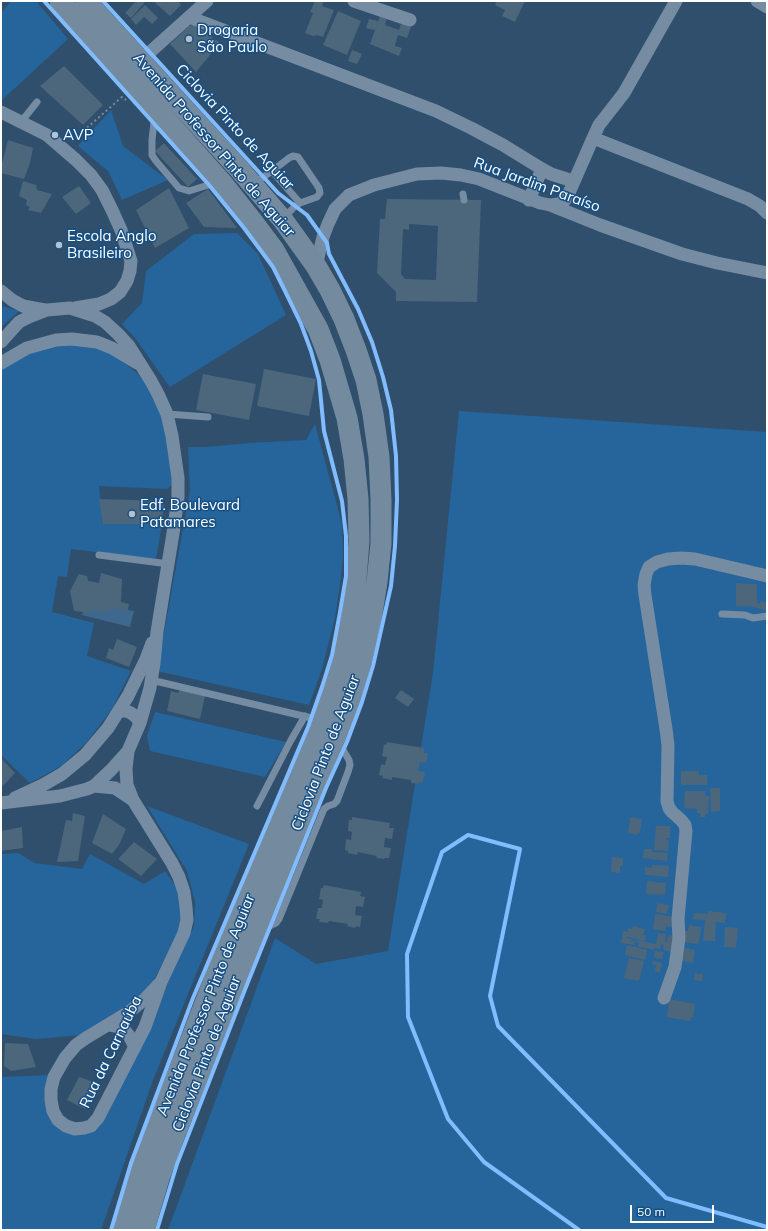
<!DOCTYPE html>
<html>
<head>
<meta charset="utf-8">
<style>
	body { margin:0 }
	#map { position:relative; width:768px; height:1231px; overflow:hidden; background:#2f4f6c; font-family:Mulish,sans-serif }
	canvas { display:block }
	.frame { position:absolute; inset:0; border:2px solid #fff; pointer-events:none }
	.scale { position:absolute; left:630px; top:1205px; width:84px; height:18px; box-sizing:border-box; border:2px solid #fff; border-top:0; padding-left:5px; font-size:12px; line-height:14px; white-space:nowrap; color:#fff; -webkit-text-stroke:3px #165085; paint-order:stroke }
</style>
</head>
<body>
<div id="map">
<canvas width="768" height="1231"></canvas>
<div class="frame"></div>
<div class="scale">50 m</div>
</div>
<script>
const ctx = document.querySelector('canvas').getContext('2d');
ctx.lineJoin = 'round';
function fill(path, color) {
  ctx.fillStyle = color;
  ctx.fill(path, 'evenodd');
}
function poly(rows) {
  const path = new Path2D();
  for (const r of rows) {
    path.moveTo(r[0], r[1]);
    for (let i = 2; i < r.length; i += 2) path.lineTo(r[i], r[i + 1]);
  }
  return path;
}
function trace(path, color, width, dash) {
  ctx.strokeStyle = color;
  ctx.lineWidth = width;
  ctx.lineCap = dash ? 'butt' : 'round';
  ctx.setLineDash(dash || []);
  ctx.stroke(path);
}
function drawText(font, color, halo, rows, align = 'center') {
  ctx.font = font + ' Mulish,sans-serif';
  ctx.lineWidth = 3;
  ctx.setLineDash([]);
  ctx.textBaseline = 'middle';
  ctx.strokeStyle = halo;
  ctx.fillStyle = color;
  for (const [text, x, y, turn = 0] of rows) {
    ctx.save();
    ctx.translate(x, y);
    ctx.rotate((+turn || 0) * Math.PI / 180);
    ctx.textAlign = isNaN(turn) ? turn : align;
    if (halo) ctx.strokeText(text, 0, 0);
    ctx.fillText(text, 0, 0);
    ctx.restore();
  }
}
fill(poly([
	[11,1,36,1,68,39,2,100,1,99,1,13],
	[111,110,123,146,168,180,122,200,108,171,78,146],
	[237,233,258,254,286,315,170,387,135,338,122,324,142,303,146,271,194,234],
	[1,306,19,311,1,327],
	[60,341,88,344,116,356,137,373,168,407,179,477,167,489,99,486,103,524,162,524,156,559,71,549,67,577,58,576,52,612,94,623,87,656,131,671,112,709,86,743,61,766,30,783,1,755,1,369,4,365],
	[459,411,767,432,767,1230,168,1230,275,938,316,964,388,951,433,673],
	[315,424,342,524,343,556,340,585,335,618,322,669,309,705,157,671,190,491,188,447,207,447,249,443,306,440],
	[155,712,286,742,265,777,150,751,147,736],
	[147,806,249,844,153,1080,101,1230,1,1230,1,1077,50,1075,49,1107,74,1133,98,1128,107,1115,194,926,195,902,187,871],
	[18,853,35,863,82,869,90,854,144,884,165,871,177,888,183,924,136,1014,82,1035,36,1039,1,1034,1,854]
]), '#25659c');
fill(poly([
	[85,604,134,611,130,627,82,615]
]), '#3e688e');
fill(poly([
	[136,1,146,1,131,18,125,13],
	[153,1,178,1,181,5,170,16],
	[315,1,324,1,322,6,334,10,323,37,317,35,313,36,305,33,313,13,310,12],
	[497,1,525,1,515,22,502,16,505,10,495,5],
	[145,5,158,18,152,24,144,17,136,25,131,19],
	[338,11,361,21,347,55,323,45],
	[380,16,387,18,385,25,399,30,401,24,411,27,407,38,398,35,395,46,402,48,399,56,370,44],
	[369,19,378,21,375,30,366,28],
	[194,25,208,34,220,43,196,72,170,44,189,26],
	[352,50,362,54,357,64,348,61],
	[64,66,103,105,83,125,40,86],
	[8,140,33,148,30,163,24,179,1,173,1,167],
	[164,143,197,179,188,187,155,151],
	[23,181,36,185,37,190,52,194,41,213,28,210,30,207,26,205,27,200,19,196],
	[79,186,91,203,76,214,62,197],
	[169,188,189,228,155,248,136,210],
	[208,189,237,228,204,227,186,203],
	[387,199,481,200,477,302,396,301,396,292,377,273,380,219,385,219],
	[409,224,438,226,436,280,405,279,401,274,403,229,409,230],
	[264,369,316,379,309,416,257,406],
	[203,374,256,384,249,420,196,410],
	[99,499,164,501,162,524,103,524],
	[101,573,122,579,121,602,129,604,128,611,111,608,109,612,92,609,92,613,74,611,70,591,79,574,87,576,88,581,99,583],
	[736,583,757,584,757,603,760,604,761,600,767,604,767,611,754,607,736,606],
	[117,639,137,647,129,667,106,658,109,648,113,650],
	[180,690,205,696,200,719,167,711,171,691,178,693],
	[401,690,414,699,408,707,395,698],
	[387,742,424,748,424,753,428,753,426,763,420,762,418,771,425,772,423,783,419,782,419,784,411,783,411,780,392,777,392,780,382,778,383,776,379,775,381,764,385,765,387,757,382,756,384,744,386,745],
	[2,759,15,773,1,788,1,760],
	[681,771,699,771,699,775,707,775,707,785,681,785],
	[710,788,720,788,720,811,711,812],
	[685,791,705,791,705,796,709,796,708,814,705,814,705,817,700,817,700,813,697,813,697,809,684,808],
	[73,813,85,816,78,861,57,862,66,820,72,821],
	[103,814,126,829,119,845,112,854,92,843],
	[352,817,390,823,389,828,394,828,392,839,385,838,384,847,391,848,389,858,384,858,384,859,376,858,377,856,358,852,357,855,348,853,348,851,345,850,346,839,351,840,352,832,348,831,349,820,352,820],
	[630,817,642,819,640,833,638,833,637,835,628,833],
	[656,826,670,826,670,838,665,838,665,839,669,840,668,851,654,850],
	[22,827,23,848,1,851,1,831],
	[134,842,157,859,141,876,118,859],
	[644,849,653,849,652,852,668,853,667,861,643,858],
	[612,857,623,858,623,866,620,866,620,873,611,872],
	[652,865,669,866,668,877,645,875,645,867,652,868],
	[647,881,666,883,665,895,646,894],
	[324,885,361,892,360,896,365,897,363,907,356,906,355,915,362,916,360,927,356,926,355,928,347,926,348,924,329,921,328,923,319,922,320,919,316,919,318,908,322,908,323,900,319,899,321,888,323,888],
	[657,903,669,905,667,914,656,912],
	[708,911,726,913,725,923,716,922,715,941,703,941,705,920,693,919,694,913,708,914],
	[655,914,674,917,672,927,666,926,665,931,653,929],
	[689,925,701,927,699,944,682,942,683,931,688,931],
	[633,926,645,929,643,935,646,935,645,941,627,937,627,938,632,939,631,941,635,941,634,945,621,943,623,931,628,932,628,928,632,929],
	[725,927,738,928,736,948,724,947],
	[658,933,666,934,665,941,667,942,668,935,677,936,674,952,663,950,664,945,661,944,660,949,655,948,655,950,638,947,639,942,636,942,637,940,656,944],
	[627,945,647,950,645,960,625,955],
	[680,947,695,950,693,963,678,960],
	[655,951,664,952,662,959,654,958],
	[629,958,644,961,639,981,624,978],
	[653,961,662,963,660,972,655,972,656,965,652,965],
	[695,973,703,974,702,981,694,980],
	[669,999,695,1004,693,1018,691,1017,690,1021,667,1017],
	[5,1043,28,1044,36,1067,11,1071,4,1066],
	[79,1077,94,1082,94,1095,85,1109,67,1100]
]), '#4c667c');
trace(poly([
	[72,141,122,97,126,100]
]), '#758ca2', 2, [2, 3]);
trace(poly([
	[155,113,152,140,152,155,156,161,179,188,189,191,218,182],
	[21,122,37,102],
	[272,171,289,158,293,156,298,157,319,188,320,193,317,197,300,203],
	[255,183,272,171,300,203,295,206,284,218],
	[463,194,464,200],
	[167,414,208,417],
	[99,555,169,564],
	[722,614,745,615,753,618,767,616],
	[151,680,320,720],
	[257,806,291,740,305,716],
	[262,929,276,923,279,919,324,809,328,806,334,804,337,801,348,772,350,765,349,760,339,743]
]), '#758ca2', 7);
trace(poly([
	[354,1,410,20],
	[757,1,767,7],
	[189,17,436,111,471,128,503,145,542,169,551,174,573,181],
	[140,61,207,1],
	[1,112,47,135,76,160,91,175,102,190,112,210,121,230,131,261,130,271,127,281,120,292,111,299,99,304,75,308],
	[593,138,748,199,760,206,767,213],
	[529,200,542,169],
	[550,205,559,204,565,200,569,193,593,138,599,125,624,93,676,1],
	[316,266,323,237,328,224,335,209,349,195,374,185,417,174,441,173,461,175,479,179,540,203,550,205,600,225,682,254,717,263,767,273],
	[1,291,12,300,23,306,45,310],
	[1,342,19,322,29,317,47,310,70,308,95,316,105,322,118,334,129,346,151,381,158,394,167,414,172,436,178,478,178,497,174,527,157,632,154,663,150,688,140,723,128,751,111,770,94,786,87,789,60,796,1,803],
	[1,363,27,348,56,340,72,339,97,342,112,348,137,363],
	[119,711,126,711,131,713,136,717,140,723],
	[128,751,126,769,127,785,133,800,172,863,179,877,184,892,186,907,187,920,184,933,161,982,145,1027,98,1118,91,1126,84,1128,75,1129,66,1126,58,1120,53,1111,51,1100,51,1089,54,1077,65,1058,76,1045,86,1038,129,1012,145,999,161,982],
	[94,786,115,788,133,800],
	[15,798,43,785,62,774,85,755,108,728,128,696,146,659,152,643],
	[664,998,675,967,679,938,678,919,686,831,685,825,681,820,672,812,669,808,667,801,668,745,666,729,645,595,644,585,646,574,649,567,657,562,668,559,681,558,695,559,767,576],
	[109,1025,119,1027,126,1032,130,1037,135,1047]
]), '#758ca2', 13);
trace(poly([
	[60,1,223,184,253,222,274,250,318,329,330,360,347,418,354,459,358,499,359,541,356,579,352,615,342,658,333,692,318,731,216,975,140,1172,122,1230],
	[86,1,240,170,283,220,316,266,330,290,344,319,356,350,366,380,373,414,379,457,381,500,381,543,377,582,371,619,361,663,351,699,336,739,235,983,175,1134,159,1178,144,1230]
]), '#748b9f', 21);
trace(poly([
	[44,1,209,185,244,228,273,267,285,291,301,324,311,351,319,380,324,431,342,501,346,536,346,576,340,612,332,655,322,687,308,727,193,998,131,1163,111,1230],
	[103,1,278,193,307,215,327,243,329,254,358,309,372,342,383,377,391,410,396,456,397,500,395,546,391,586,373,666,362,702,347,742,326,788,246,987,177,1164,157,1230],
	[579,1230,484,1162,448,1119,408,1017,407,954,442,852,468,835,520,849,490,996,498,1026,666,1198,767,1227]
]), '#80bcff', 4);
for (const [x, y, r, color] of [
	[189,39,4,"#b6c1cc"],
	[55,135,4,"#b6c1cc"],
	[59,245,4,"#b6c1cc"],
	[132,514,4,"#b6c1cc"]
]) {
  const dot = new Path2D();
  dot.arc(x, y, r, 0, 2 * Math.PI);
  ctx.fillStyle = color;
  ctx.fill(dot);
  trace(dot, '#165085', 1.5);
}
drawText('15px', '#fff', '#165085', [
	["Drogaria",197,30],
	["São Paulo",197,47],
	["AVP",63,135],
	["Escola Anglo",67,236],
	["Brasileiro",67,253],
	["Edf. Boulevard",140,505],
	["Patamares",140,522]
], 'left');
drawText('15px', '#fff', '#165085', [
	["Ciclovia Pinto de Aguiar",235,127,47],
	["Avenida Professor Pinto de Aguiar",214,145,49],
	["Rua Jardim Paraíso",537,185,20],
	["Ciclovia Pinto de Aguiar",326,753,-69],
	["Avenida Professor Pinto de Aguiar",206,1005,-68],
	["Rua da Carnaúba",111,1052,-64],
	["Ciclovia Pinto de Aguiar",207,1054,-69]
]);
</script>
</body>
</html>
